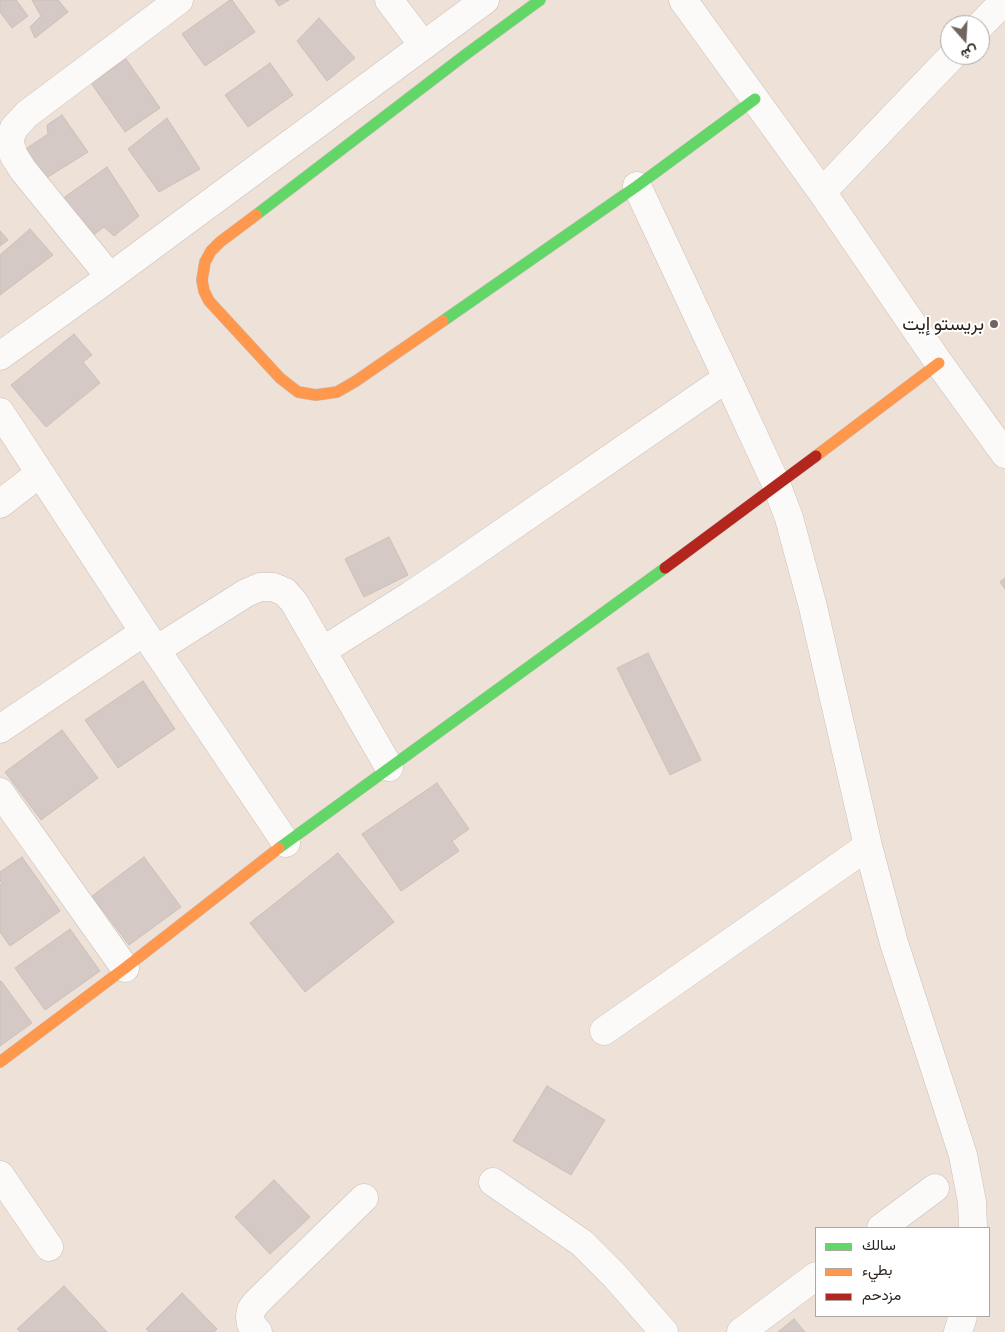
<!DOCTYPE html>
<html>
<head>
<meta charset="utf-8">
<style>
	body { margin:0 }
	#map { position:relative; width:1005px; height:1332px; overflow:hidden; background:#eee1d8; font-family:Commissioner,Vazirmatn,sans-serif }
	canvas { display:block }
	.legend { position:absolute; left:815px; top:1227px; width:175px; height:90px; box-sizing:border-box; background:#fff; border:1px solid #aba7a5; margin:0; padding:6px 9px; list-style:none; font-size:15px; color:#2d241e }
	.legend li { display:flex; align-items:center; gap:10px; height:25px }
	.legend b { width:25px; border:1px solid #aba7a5 }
	.north { position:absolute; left:940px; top:15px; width:50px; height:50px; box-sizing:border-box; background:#fff; border:1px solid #aba7a5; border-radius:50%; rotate:161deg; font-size:14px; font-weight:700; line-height:20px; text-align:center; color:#2d241e }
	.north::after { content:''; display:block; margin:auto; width:18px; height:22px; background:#71665f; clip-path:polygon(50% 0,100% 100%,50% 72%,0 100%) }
</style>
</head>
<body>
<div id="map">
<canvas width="1005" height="1332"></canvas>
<ul class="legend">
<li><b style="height:6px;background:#63d668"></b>سالك</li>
<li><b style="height:6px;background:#ff974d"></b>بطيء</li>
<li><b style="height:6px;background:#b3261e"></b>مزدحم</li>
</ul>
<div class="north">ش</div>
</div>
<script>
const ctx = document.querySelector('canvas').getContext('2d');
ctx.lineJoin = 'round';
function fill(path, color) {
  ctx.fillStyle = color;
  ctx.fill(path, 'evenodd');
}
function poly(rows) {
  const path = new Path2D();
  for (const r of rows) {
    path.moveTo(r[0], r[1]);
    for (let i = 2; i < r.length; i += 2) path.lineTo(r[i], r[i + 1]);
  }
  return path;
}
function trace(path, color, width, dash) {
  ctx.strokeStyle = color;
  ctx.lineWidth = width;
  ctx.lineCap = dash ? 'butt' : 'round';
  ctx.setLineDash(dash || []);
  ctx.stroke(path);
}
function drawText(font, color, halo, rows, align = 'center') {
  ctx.font = font + ' Commissioner,Vazirmatn,sans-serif';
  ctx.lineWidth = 4;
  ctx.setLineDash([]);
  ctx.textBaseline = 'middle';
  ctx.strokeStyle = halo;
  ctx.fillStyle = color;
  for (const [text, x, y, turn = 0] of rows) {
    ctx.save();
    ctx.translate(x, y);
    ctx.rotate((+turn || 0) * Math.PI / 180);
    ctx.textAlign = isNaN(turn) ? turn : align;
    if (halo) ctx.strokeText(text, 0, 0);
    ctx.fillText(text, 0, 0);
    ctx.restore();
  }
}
const building = poly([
	[0,0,16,0,28,16,12,28,0,12,0,0],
	[32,0,58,0,68,12,35,38,30,27,41,16,32,0],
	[230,0,232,0,255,32,205,66,182,34,230,0],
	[275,0,289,0,279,6,275,0],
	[319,18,355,58,327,81,297,41,319,18],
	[126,59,160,108,125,132,91,83,126,59],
	[270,63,293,95,248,127,225,95,270,63],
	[62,115,88,152,40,182,24,150,48,134,47,125,62,115],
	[167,118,200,169,159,192,128,149,167,118],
	[107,167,139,216,114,236,104,227,92,236,62,199,107,167],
	[30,229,53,255,0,295,0,255,30,229],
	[0,231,8,240,0,246,0,231],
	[74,334,92,355,83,362,100,383,46,427,11,385,74,334],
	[389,537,408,575,364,597,345,559,389,537],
	[1005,578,1005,589,1000,582,1005,578],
	[648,653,701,760,670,775,617,668,648,653],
	[143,681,175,729,118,768,85,720,143,681],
	[62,730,98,778,41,820,5,772,62,730],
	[437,783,469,829,452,841,459,851,401,891,362,834,437,783],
	[338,853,394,922,305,992,250,923,338,853],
	[22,857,60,911,10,946,0,932,0,885,2,884,0,880,0,872,22,857],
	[144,857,181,907,129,945,92,896,144,857],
	[70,929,100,971,45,1010,15,968,70,929],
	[1,981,32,1023,0,1046,0,982,1,981],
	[547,1086,605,1120,571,1175,513,1141,547,1086],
	[274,1180,310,1217,270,1254,235,1217,274,1180],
	[64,1286,107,1332,20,1332,17,1329,64,1286],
	[182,1293,217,1329,214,1332,149,1332,146,1329,182,1293],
	[794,1319,805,1332,778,1332,794,1319]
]);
fill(building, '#d4c9c4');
trace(building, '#cabfba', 1);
const street = poly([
	[389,0,423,45],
	[683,0,822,192,939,363,1005,454],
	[980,26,1005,0],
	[637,186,727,378,777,486,789,518,813,607,868,846,894,943,963,1155,972,1202,973,1228],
	[822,192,953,55],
	[110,277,23,170,14,156,9,141,14,128,27,114,179,0],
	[0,356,110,277,485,0],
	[0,412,144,632,286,843],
	[0,504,40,473],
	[156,650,246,593,260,587,273,587,285,592,294,602,389,767],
	[322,651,411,595,450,569,727,378],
	[0,729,144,632],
	[0,792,125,968],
	[604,1031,868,846],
	[0,1175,49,1247],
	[493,1182,582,1243,615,1276,664,1332],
	[881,1228,935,1188],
	[258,1332,251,1324,250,1317,251,1310,256,1303,364,1198],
	[741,1332,816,1276],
	[958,1332,963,1316]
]);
const fast = poly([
	[256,215,465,55,540,0],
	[443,321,637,186,755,99],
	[279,848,665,568]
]);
const slow = poly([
	[256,215,220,242,211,251,205,262,202,280,204,291,209,301,280,378,298,392,316,395,337,392,356,381,443,321],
	[816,456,939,363],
	[0,1062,125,968,279,848]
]);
const jam = poly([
	[665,568,816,456]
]);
trace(street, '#cabfb8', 29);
trace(fast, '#cabfb8', 12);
trace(slow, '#cabfb8', 12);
trace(jam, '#cabfb8', 12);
trace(street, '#fcfaf9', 28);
trace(fast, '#63d668', 11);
trace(slow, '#ff974d', 11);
trace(jam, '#b3261e', 11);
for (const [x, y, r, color] of [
	[994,324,5,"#71665f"]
]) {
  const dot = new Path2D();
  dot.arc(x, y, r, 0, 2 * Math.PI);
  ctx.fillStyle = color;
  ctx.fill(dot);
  trace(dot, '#fff', 2);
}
drawText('19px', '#2d241e', '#fff', [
	["بريستو إيت",984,324]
], 'right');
</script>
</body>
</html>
